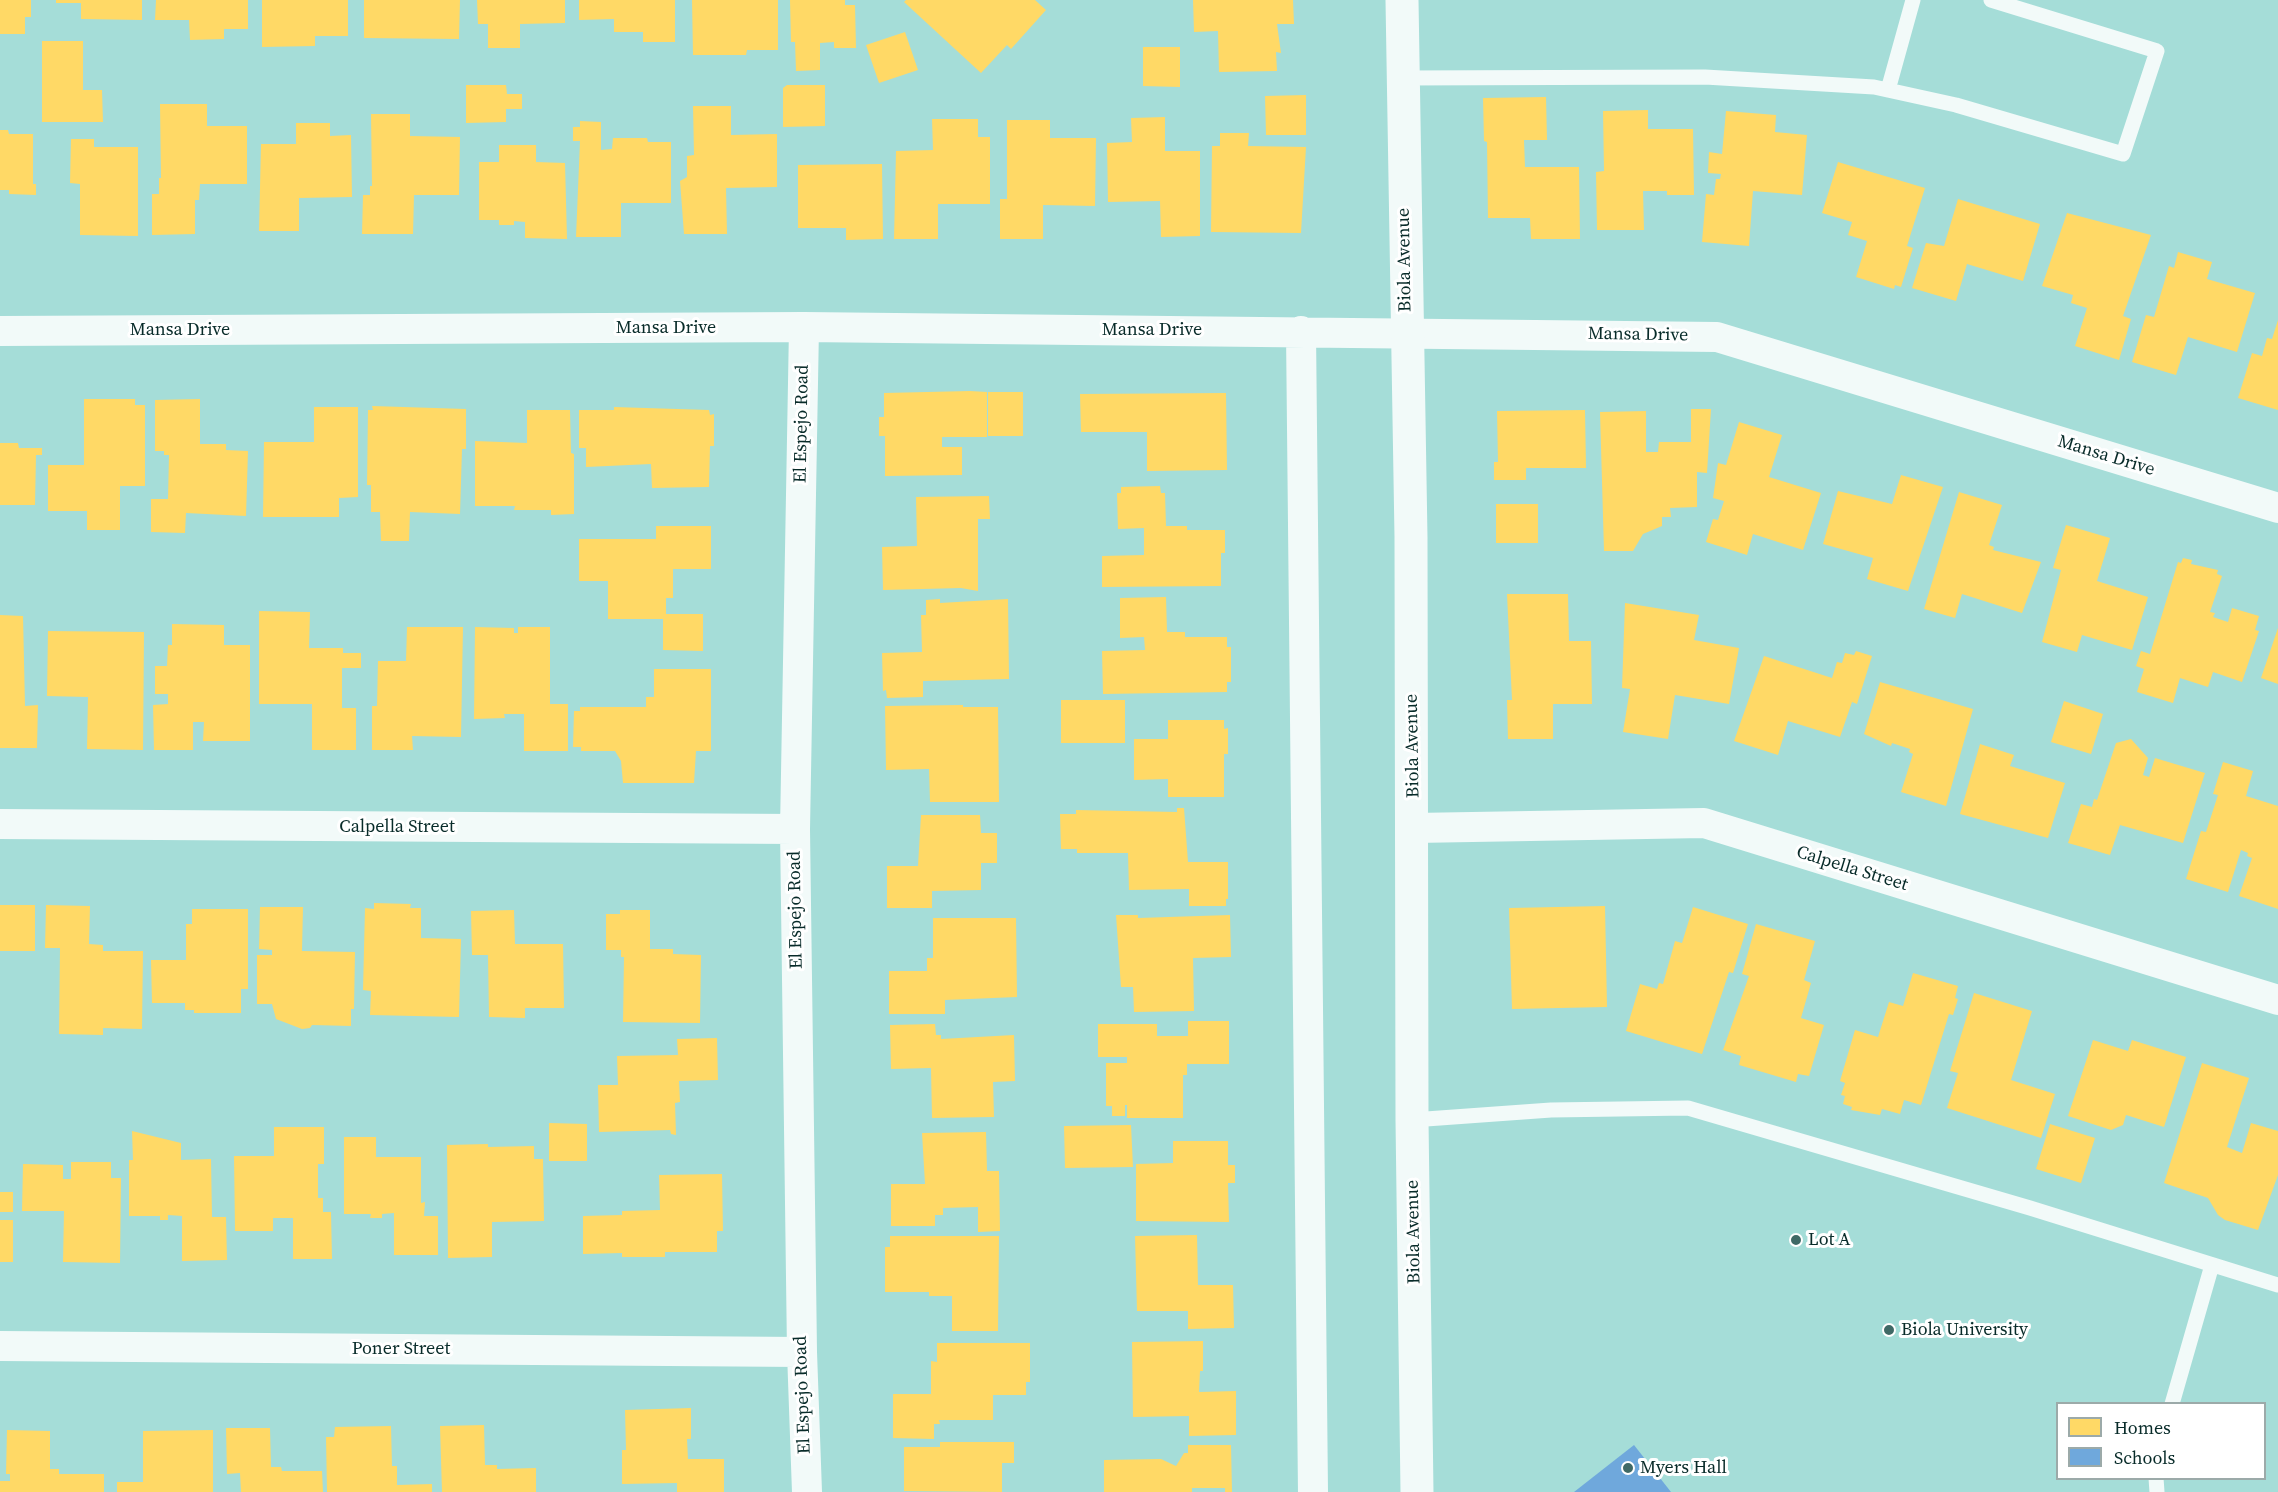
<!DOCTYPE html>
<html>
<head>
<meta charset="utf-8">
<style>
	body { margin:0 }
	#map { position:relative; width:2278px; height:1492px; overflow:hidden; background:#a5ddd8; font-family:"Source Serif 4",serif }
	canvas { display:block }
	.legend { position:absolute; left:2056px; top:1402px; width:210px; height:78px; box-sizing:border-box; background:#fff; border:2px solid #9caaa9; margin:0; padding:8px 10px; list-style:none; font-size:18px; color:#082b29 }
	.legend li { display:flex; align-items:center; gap:12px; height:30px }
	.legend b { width:30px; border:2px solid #9caaa9 }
</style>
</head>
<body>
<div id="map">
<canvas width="2278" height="1492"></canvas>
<ul class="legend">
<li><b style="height:16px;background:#ffd966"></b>Homes</li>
<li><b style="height:16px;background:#6fa8dc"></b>Schools</li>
</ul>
</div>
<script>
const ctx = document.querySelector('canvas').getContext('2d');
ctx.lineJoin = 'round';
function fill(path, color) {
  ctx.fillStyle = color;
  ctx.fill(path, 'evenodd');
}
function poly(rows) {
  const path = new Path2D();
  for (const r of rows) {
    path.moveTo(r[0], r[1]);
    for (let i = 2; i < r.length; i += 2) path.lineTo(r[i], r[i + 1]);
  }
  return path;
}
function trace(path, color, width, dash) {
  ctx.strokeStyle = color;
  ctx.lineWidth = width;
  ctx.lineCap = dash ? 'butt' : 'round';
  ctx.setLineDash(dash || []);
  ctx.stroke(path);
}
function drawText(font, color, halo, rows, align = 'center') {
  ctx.font = font + ' "Source Serif 4",serif';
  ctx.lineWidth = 6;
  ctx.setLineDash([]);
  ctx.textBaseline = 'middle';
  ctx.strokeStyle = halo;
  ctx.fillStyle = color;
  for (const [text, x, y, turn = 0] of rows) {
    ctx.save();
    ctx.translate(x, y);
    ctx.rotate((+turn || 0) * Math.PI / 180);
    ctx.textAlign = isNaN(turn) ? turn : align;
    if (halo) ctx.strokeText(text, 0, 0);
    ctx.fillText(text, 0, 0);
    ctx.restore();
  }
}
fill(poly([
	[0,0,31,0,31,17,25,17,25,34,0,34],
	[56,0,142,0,142,20,81,19,81,3,56,3],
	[156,0,248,0,248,29,224,29,224,39,190,40,189,20,155,20],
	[262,0,348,0,348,36,315,36,315,46,262,47],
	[364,0,460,0,459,39,364,38],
	[477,0,565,0,565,23,520,24,520,48,488,48,488,24,478,24],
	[579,0,675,0,675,42,643,42,643,32,614,32,614,19,579,20],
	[692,0,778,0,778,50,747,50,746,55,693,55],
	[790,0,845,0,845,5,855,5,856,48,834,48,834,42,820,43,820,70,796,71,795,42,791,42],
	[906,0,1035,0,1046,10,1011,49,1007,45,981,73,904,2],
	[1193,0,1293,0,1294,24,1277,24,1281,53,1276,52,1277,71,1219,72,1218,31,1194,32],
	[905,32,918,70,879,83,866,45],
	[42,41,83,41,83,90,102,90,103,122,42,122],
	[1143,47,1180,47,1180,87,1143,86],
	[466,85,506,85,507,94,522,94,522,109,506,109,506,122,466,123],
	[787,85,825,85,825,126,783,127,783,88],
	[1306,95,1306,135,1266,135,1265,96],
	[1546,97,1547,140,1524,140,1525,167,1579,167,1580,239,1531,239,1530,218,1488,218,1487,142,1484,141,1483,98],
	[160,104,207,104,207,126,247,126,247,184,200,184,199,200,195,200,195,234,152,235,152,194,159,194,159,178,161,178],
	[693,106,731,106,731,135,777,134,777,187,726,188,727,234,684,234,680,181,687,177,687,156,694,155],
	[1648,110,1648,129,1693,129,1694,195,1667,195,1667,191,1643,191,1644,230,1597,230,1596,172,1604,171,1603,111],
	[1726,111,1776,115,1775,132,1807,135,1802,195,1753,191,1749,246,1702,242,1706,194,1714,195,1716,179,1720,179,1721,174,1708,173,1709,152,1722,154],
	[371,114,410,114,410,136,460,137,459,195,414,195,413,234,362,234,363,195,370,195,370,186,372,186],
	[1165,117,1165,151,1200,151,1200,236,1161,237,1160,201,1108,202,1107,143,1132,142,1131,118],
	[932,119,978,119,978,137,990,137,990,204,938,204,938,239,894,239,896,151,933,150],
	[1007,120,1050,120,1050,138,1096,138,1095,206,1043,205,1043,239,1000,239,1000,199,1007,199],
	[580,121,601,122,601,150,612,149,613,138,647,138,648,142,671,142,671,203,621,203,621,237,576,237,580,141,573,141,573,127,580,127],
	[296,123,330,123,330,136,351,135,352,197,299,198,299,231,259,231,261,144,296,144],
	[0,130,8,130,9,134,33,134,33,184,36,184,36,195,9,194,9,190,0,190],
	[1220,133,1249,133,1248,146,1306,147,1301,233,1211,232,1212,146,1220,146],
	[71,139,94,139,94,147,138,147,138,236,80,235,80,184,70,183],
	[499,145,536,145,536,162,565,163,567,239,525,238,525,222,514,221,514,225,499,225,499,220,479,220,479,162,499,162],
	[1838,162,1925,188,1907,246,1913,248,1901,287,1895,285,1894,289,1856,277,1867,241,1848,235,1852,222,1822,213],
	[882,164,883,239,846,240,846,228,798,228,798,165],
	[1958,199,2040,224,2023,281,1967,264,1956,301,1912,288,1926,243,1944,246],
	[2067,213,2151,235,2123,316,2131,319,2119,360,2075,346,2087,308,2071,303,2073,295,2042,286],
	[2178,252,2212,262,2207,279,2255,293,2237,352,2188,337,2176,375,2132,362,2146,315,2154,317,2169,266,2174,268],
	[2278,320,2278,410,2238,398,2252,353,2262,356,2267,338,2272,339],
	[970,391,987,392,987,437,942,437,942,447,962,447,962,475,885,476,885,436,879,436,879,417,884,417,884,393],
	[988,392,1023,392,1023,436,988,436],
	[1226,393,1227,470,1147,471,1147,432,1081,432,1080,394],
	[84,399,135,399,135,405,145,405,145,486,120,486,120,530,87,530,87,511,48,511,48,465,84,465],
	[200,399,200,444,226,444,226,450,248,451,246,516,186,513,185,533,151,532,151,499,168,499,169,455,164,455,164,451,155,451,155,400],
	[372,406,466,409,466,449,462,449,460,514,410,512,409,541,381,541,380,512,371,512,371,485,367,485,368,410,373,410],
	[314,407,358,407,358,497,339,498,339,517,263,517,264,442,314,442],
	[614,407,709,410,710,415,714,414,714,446,710,446,709,487,652,488,651,464,586,467,586,448,579,448,579,410,614,410],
	[1691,409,1711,409,1707,473,1697,472,1697,507,1670,508,1671,517,1662,517,1662,526,1643,534,1633,551,1604,551,1600,412,1646,411,1646,452,1658,452,1659,442,1691,442],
	[527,410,570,410,571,453,574,454,574,514,551,515,551,510,514,510,515,506,475,506,475,441,527,443],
	[1585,410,1586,468,1526,468,1526,480,1494,480,1494,462,1498,462,1497,411],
	[1739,422,1782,435,1769,477,1821,493,1803,550,1753,534,1747,555,1706,542,1713,519,1718,520,1724,501,1713,498,1718,463,1726,465],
	[0,443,18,443,19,448,42,448,42,455,36,455,35,505,0,505],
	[1901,475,1943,487,1908,591,1867,579,1873,558,1823,544,1838,491,1892,504],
	[1160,486,1161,493,1165,493,1166,526,1187,526,1187,530,1225,530,1225,553,1221,553,1221,586,1102,587,1102,556,1144,555,1144,528,1118,529,1117,493,1121,493,1121,487],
	[1959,492,2002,505,1989,545,1994,547,1993,550,2041,562,2022,613,1962,594,1955,618,1924,609],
	[989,496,990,519,978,519,978,591,961,588,883,590,882,547,917,546,916,497],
	[1496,504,1538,504,1538,543,1496,543],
	[2066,525,2110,538,2097,581,2148,597,2132,650,2082,635,2077,652,2042,642,2061,570,2053,568],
	[656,526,711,526,711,569,673,569,673,598,666,598,666,614,703,614,703,651,663,650,663,619,608,619,608,581,579,581,579,539,656,539],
	[2183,558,2192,560,2191,564,2218,570,2217,574,2222,576,2210,612,2215,613,2213,617,2228,622,2232,608,2259,616,2255,630,2259,631,2242,682,2213,672,2208,687,2180,678,2173,703,2137,692,2144,669,2136,666,2141,651,2150,654,2178,562,2181,563],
	[1507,594,1568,594,1569,641,1591,641,1592,704,1553,704,1553,739,1508,739,1507,700,1512,700],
	[1166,597,1167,632,1185,632,1185,637,1227,637,1227,647,1231,647,1231,682,1227,682,1227,692,1103,694,1102,651,1145,650,1144,637,1120,638,1120,598],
	[940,599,940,603,1008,599,1009,679,923,681,923,697,887,698,886,690,883,691,882,653,922,652,921,615,926,615,926,600],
	[1625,603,1699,615,1694,640,1739,648,1729,704,1675,695,1668,739,1623,732,1630,689,1622,688],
	[259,611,310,612,309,648,343,648,343,653,361,653,361,668,342,668,342,708,356,708,356,750,312,750,312,704,259,704],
	[0,615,23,616,25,706,38,705,37,748,0,748],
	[172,624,224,625,224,645,250,645,250,741,203,741,204,722,193,722,193,750,154,750,153,705,168,704,168,694,155,694,155,666,167,666,168,645,172,645],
	[407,627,463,627,461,737,412,736,413,750,372,750,372,706,377,706,378,661,406,661],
	[475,627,514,628,514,633,518,633,518,627,550,627,550,704,568,704,568,751,524,751,524,714,504,714,505,718,474,719],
	[2278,628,2278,684,2261,678],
	[48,631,144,632,143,750,87,749,88,697,47,696],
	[1856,651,1872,656,1857,704,1852,702,1840,737,1788,721,1778,755,1734,741,1764,656,1832,678,1837,662,1842,663,1845,653,1854,655],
	[654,669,711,669,711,751,696,751,694,783,623,783,621,761,615,751,581,751,581,747,573,747,574,711,580,711,580,707,646,707,646,697,654,697],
	[1880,682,1973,709,1946,806,1901,792,1913,754,1909,752,1910,749,1892,743,1891,746,1864,734],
	[1061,700,1125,700,1125,743,1061,743],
	[2064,701,2103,714,2091,754,2051,742],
	[963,705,963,707,998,707,999,802,930,802,929,769,886,770,885,706],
	[1168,720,1224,720,1224,729,1228,728,1228,754,1224,754,1224,797,1168,797,1168,779,1134,780,1134,739,1168,739],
	[2131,739,2148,758,2143,775,2149,777,2155,758,2205,773,2183,843,2120,825,2110,855,2068,843,2081,804,2092,807,2094,799,2097,800,2116,743],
	[1980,744,2014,755,2010,766,2065,783,2048,838,1960,814],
	[2223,762,2253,771,2246,796,2278,806,2278,909,2239,896,2252,858,2247,856,2248,853,2241,850,2228,892,2186,879,2201,831,2206,832,2218,795,2213,794],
	[1177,808,1184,808,1188,862,1228,862,1228,899,1226,899,1226,906,1189,906,1189,889,1129,890,1128,853,1077,853,1077,849,1061,849,1060,814,1076,814,1076,810,1177,812],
	[921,815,980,815,981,833,997,833,997,863,981,863,981,890,932,891,932,908,887,908,887,866,918,866],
	[374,903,411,904,410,908,421,908,421,938,461,939,459,1017,370,1015,371,991,363,990,365,908,374,909],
	[0,905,35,905,35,951,0,951],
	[46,905,90,906,89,944,103,945,103,951,143,951,142,1029,103,1028,103,1035,59,1034,60,948,45,948],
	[1605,906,1607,1007,1512,1009,1509,908],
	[260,907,303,907,302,951,355,952,354,1009,351,1009,351,1026,312,1025,310,1028,302,1029,276,1019,272,1004,257,1004,257,955,272,955,272,950,259,949],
	[1693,907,1748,924,1733,973,1729,972,1702,1054,1626,1031,1640,984,1657,989,1659,983,1663,984,1675,941,1682,943],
	[192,909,248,909,248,989,241,989,241,1013,194,1013,194,1010,185,1010,185,1003,152,1003,151,960,186,960,186,924,192,924],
	[514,910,515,944,563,944,564,1008,525,1008,525,1018,489,1017,488,955,472,955,471,911],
	[620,910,650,910,650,949,673,949,673,954,701,955,700,1023,623,1022,624,957,621,957,621,950,606,950,606,914,620,914],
	[1116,915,1138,915,1138,918,1230,915,1231,957,1193,958,1194,1011,1134,1012,1133,987,1121,987],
	[933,918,1016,918,1017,997,945,1000,945,1014,889,1014,889,971,927,971,927,958,933,958],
	[1756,924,1815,941,1804,980,1811,983,1801,1018,1824,1025,1809,1076,1798,1074,1796,1082,1739,1065,1741,1056,1723,1050,1749,976,1742,974],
	[1913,973,1958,986,1955,998,1958,999,1953,1015,1949,1014,1921,1105,1904,1100,1900,1114,1882,1109,1880,1115,1851,1110,1852,1107,1843,1104,1845,1096,1841,1095,1845,1083,1840,1081,1855,1030,1878,1037,1889,1002,1903,1006],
	[1974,993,2032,1011,2011,1080,2055,1094,2041,1138,1947,1108,1958,1073,1950,1071],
	[1188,1021,1229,1021,1229,1064,1187,1064,1187,1075,1183,1075,1183,1118,1127,1118,1127,1105,1125,1105,1125,1116,1112,1116,1112,1106,1106,1106,1106,1063,1127,1063,1127,1057,1098,1057,1098,1024,1157,1024,1157,1036,1188,1036],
	[935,1024,936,1035,941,1035,941,1039,1014,1035,1015,1081,993,1082,994,1117,932,1118,931,1068,891,1069,890,1025],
	[717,1038,718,1080,679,1081,680,1102,675,1103,676,1135,671,1134,670,1130,599,1132,598,1085,618,1085,617,1056,678,1055,677,1039],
	[2093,1040,2128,1051,2132,1040,2186,1057,2164,1127,2126,1115,2123,1125,2111,1130,2068,1116],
	[2202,1063,2249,1078,2227,1147,2242,1153,2251,1123,2278,1131,2278,1175,2258,1230,2225,1220,2218,1215,2208,1198,2164,1183],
	[549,1123,587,1124,587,1161,549,1161],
	[2050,1124,2095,1138,2081,1183,2036,1169],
	[1131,1125,1133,1167,1065,1168,1064,1126],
	[274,1127,324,1127,324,1164,318,1164,318,1198,323,1198,323,1212,331,1212,332,1259,293,1259,293,1218,273,1218,273,1231,235,1231,234,1156,274,1156],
	[132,1131,181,1143,181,1160,211,1159,212,1217,226,1217,227,1260,182,1261,182,1216,168,1215,168,1220,160,1220,160,1216,129,1216,129,1160,133,1160],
	[986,1132,987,1171,999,1171,1000,1231,978,1232,978,1207,943,1208,943,1215,935,1215,935,1226,891,1226,891,1184,925,1184,922,1133],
	[344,1137,376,1137,376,1157,421,1157,421,1203,425,1202,424,1216,438,1216,438,1255,394,1255,394,1213,382,1214,382,1218,370,1218,371,1214,344,1214],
	[1173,1141,1228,1141,1228,1165,1235,1165,1235,1183,1228,1183,1229,1222,1136,1221,1136,1164,1173,1163],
	[488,1144,488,1147,534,1146,534,1159,543,1159,544,1221,492,1222,492,1257,448,1258,447,1145],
	[71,1162,111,1162,111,1178,121,1178,120,1263,63,1262,64,1211,22,1211,23,1164,63,1165,63,1179,71,1179],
	[722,1174,723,1231,717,1231,717,1252,665,1252,665,1257,622,1257,622,1253,583,1254,583,1216,622,1215,622,1211,660,1210,659,1175],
	[0,1192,13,1192,13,1212,0,1212],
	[0,1220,13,1220,13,1262,0,1262],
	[1197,1235,1198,1285,1233,1285,1234,1328,1188,1329,1188,1311,1137,1311,1135,1236],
	[890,1236,999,1236,998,1331,952,1331,952,1296,929,1296,929,1292,885,1292,885,1247,890,1247],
	[1203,1341,1203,1371,1200,1371,1199,1392,1236,1391,1236,1435,1189,1436,1189,1416,1133,1417,1132,1342],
	[937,1343,1030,1343,1030,1382,1026,1382,1026,1395,993,1395,993,1420,939,1420,940,1424,934,1424,934,1439,893,1438,893,1394,931,1394,931,1361,937,1362],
	[691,1408,691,1439,687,1439,688,1459,724,1459,724,1492,677,1492,677,1483,622,1484,622,1450,626,1450,625,1410],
	[484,1425,485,1465,497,1465,497,1469,536,1468,536,1492,442,1492,440,1426],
	[391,1426,392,1466,397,1466,397,1485,432,1484,432,1492,327,1492,326,1437,334,1437,335,1427],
	[226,1428,270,1428,271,1467,281,1467,282,1471,322,1471,323,1492,241,1492,240,1473,227,1474],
	[7,1430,50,1431,50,1469,59,1469,59,1474,104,1474,104,1492,0,1492,0,1481,10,1481,10,1474,6,1474],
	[213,1430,213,1492,117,1492,117,1482,143,1482,143,1431],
	[940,1442,1014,1442,1014,1463,1002,1463,1002,1492,904,1491,904,1447,940,1447],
	[1188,1445,1231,1445,1232,1492,1225,1492,1225,1488,1192,1488,1192,1492,1104,1492,1104,1460,1161,1459,1176,1466,1184,1453,1188,1453]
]), '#ffd966');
fill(poly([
	[1634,1445,1671,1492,1574,1492]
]), '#6fa8dc');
trace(poly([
	[1403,78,1705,77,1874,87,1956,105,2123,154,2157,51,1991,0],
	[1888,90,1913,0],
	[1412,1120,1551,1110,1688,1108,2030,1208,2278,1285],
	[2172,1404,2212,1265],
	[2156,1478,2157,1492]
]), '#f2faf9', 15);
trace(poly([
	[804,327,795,829,802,1352,807,1492],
	[0,331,804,327,1717,337,2278,508],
	[1301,331,1313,1492],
	[0,824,795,829],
	[1414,828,1704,823,2278,1000],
	[0,1346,802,1352]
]), '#f2faf9', 30);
trace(poly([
	[1402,0,1411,537,1412,1120,1417,1492]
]), '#f2faf9', 33);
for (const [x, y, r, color] of [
	[1796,1240,6,"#3f6966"],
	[1889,1330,6,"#3f6966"],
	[1628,1468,6,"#3f6966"]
]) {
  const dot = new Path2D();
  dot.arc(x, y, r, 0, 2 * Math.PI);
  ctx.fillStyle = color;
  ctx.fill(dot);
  trace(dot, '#fff', 2);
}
drawText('18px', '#082b29', '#fff', [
	["Biola Avenue",1405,260,-91],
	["Mansa Drive",666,328],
	["Mansa Drive",180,330],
	["Mansa Drive",1152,330],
	["Mansa Drive",1638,335,1],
	["El Espejo Road",802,424,-89],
	["Mansa Drive",2106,456,17],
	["Biola Avenue",1413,746,-91],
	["Calpella Street",397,827],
	["Calpella Street",1852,869,17],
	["El Espejo Road",796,910,-91],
	["Biola Avenue",1414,1232,-91],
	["Poner Street",401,1349],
	["El Espejo Road",803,1395,-92]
]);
drawText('18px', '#082b29', '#fff', [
	["Lot A",1808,1240],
	["Biola University",1901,1330],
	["Myers Hall",1640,1468]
], 'left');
</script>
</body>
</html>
